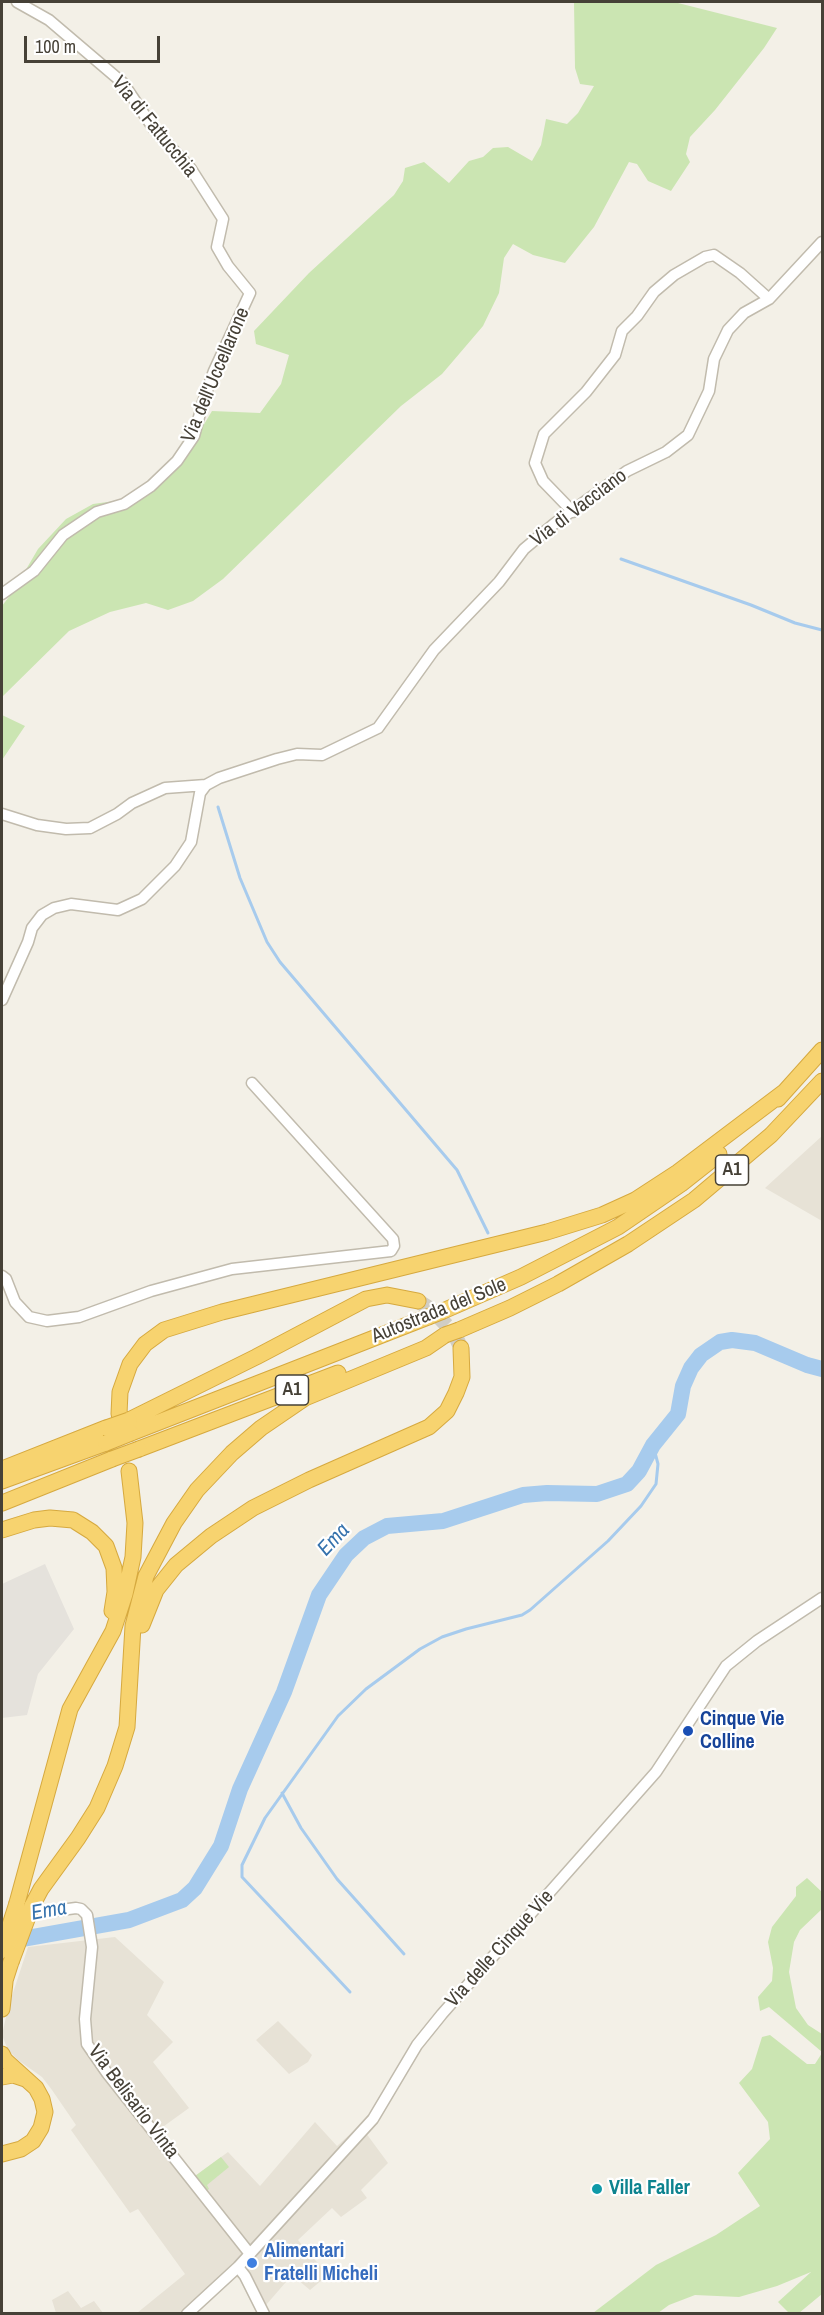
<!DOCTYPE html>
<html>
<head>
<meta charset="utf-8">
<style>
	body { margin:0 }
	#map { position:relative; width:824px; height:2315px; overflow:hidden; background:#f3f0e7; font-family:"Archivo Narrow",sans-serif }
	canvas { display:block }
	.frame { position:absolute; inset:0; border:3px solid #464137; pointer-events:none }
	.scale { position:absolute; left:24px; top:36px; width:136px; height:27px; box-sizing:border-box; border:3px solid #464137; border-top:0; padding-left:8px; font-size:18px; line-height:21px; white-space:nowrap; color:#464137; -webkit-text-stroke:4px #fff; paint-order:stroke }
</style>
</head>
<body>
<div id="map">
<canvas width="824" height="2315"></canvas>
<div class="frame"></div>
<div class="scale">100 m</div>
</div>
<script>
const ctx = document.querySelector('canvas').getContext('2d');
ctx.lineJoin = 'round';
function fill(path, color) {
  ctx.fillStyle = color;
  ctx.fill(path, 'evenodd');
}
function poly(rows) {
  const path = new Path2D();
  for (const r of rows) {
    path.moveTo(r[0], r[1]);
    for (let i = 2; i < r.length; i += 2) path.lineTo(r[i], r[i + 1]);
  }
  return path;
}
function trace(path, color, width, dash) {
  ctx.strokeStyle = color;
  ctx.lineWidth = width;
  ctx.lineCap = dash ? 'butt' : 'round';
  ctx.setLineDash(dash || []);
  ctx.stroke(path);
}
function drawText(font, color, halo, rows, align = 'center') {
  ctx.font = font + ' "Archivo Narrow",sans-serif';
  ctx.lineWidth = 4.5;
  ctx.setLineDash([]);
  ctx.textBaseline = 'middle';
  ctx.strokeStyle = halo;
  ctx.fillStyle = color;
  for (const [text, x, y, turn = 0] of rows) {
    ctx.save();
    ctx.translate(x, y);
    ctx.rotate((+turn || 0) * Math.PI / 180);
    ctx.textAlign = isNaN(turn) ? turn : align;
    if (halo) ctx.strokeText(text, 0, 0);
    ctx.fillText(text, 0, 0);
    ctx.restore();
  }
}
fill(poly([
	[822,1136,822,1221,765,1188],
	[115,1937,164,1982,147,2015,173,2042,153,2062,189,2108,160,2129,195,2176,228,2152,260,2186,315,2122,337,2146,360,2125,388,2163,361,2190,367,2198,341,2217,332,2208,298,2240,328,2275,310,2290,292,2275,266,2305,256,2312,239,2278,235,2277,197,2313,137,2313,185,2274,138,2209,130,2213,71,2130,76,2125,52,2090,42,2077,18,2060,8,2050,2,2035,8,2008,28,1947],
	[278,2021,312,2055,308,2062,289,2074,256,2040],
	[68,2291,81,2308,94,2301,103,2313,56,2313,52,2300]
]), '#e7e2d6');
fill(poly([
	[45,1564,74,1629,38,1674,27,1715,2,1718,2,1584]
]), '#e5e2dc');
fill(poly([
	[574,2,674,2,777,28,764,48,715,110,690,137,686,154,690,162,671,191,648,181,637,164,629,162,594,227,565,263,533,255,513,244,504,258,499,293,483,326,442,374,401,406,223,579,193,601,168,610,146,603,110,612,69,631,2,697,2,606,14,590,38,549,66,519,93,504,122,500,185,456,212,411,260,413,281,384,289,355,256,344,254,331,309,273,394,195,403,181,405,168,424,162,449,183,469,161,483,157,493,148,508,147,532,161,541,145,546,119,567,124,578,113,594,86,580,84,575,68],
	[2,715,25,726,2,760],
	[807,1878,822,1892,822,1909,800,1930,794,1942,789,1972,796,2008,808,2025,822,2034,822,2052,769,2007,760,2011,758,1997,772,1981,773,1968,768,1942,772,1927,796,1896,796,1887],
	[770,2035,807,2064,815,2064,822,2053,822,2294,799,2313,789,2313,778,2302,811,2272,777,2286,739,2297,695,2295,669,2305,658,2313,593,2313,656,2265,716,2235,760,2206,738,2173,770,2139,768,2122,739,2083,752,2069,762,2037],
	[221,2157,229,2167,207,2185,209,2189,206,2191,195,2176]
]), '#cbe5b2');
trace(poly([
	[621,559,751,605,795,623,822,630],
	[218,807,240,878,267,942,280,962,457,1170,488,1233],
	[282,1793,301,1828,337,1879,404,1954],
	[350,1992,242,1877,242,1865,265,1818,338,1716,366,1689,420,1649,442,1637,466,1629,522,1615,530,1610,608,1541,641,1506,656,1484,658,1464,653,1445]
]), '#a7cbed', 3);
trace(poly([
	[5,1942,129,1920,182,1900,195,1888,221,1846,240,1789,284,1692,319,1595,346,1555,364,1538,387,1526,443,1521,523,1495,547,1493,597,1494,627,1484,639,1471,653,1445,678,1414,683,1386,691,1368,701,1355,720,1342,732,1340,755,1343,807,1365,822,1369]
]), '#a7cbed', 16);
trace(poly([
	[418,1301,432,1310,454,1333,461,1348]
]), '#d0cdc4', 15, [15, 8]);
const minor = poly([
	[573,512,543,481,535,463,544,434,586,392,615,355,622,331,637,316,654,292,674,275,705,257,714,255,740,273,769,299],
	[2,594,34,571,63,535,97,512,124,504,151,486,177,461,194,436,203,402,214,371,250,293,228,266,217,247,223,219,191,169,154,129,123,83,49,20,17,2],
	[2,814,37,825,66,829,90,828,117,814,132,803,165,788,206,785],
	[2,1000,28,942,32,928,42,915,54,908,71,904,118,910,142,899,175,866,191,842,200,793,206,785,219,778,277,759,297,754,322,755,378,728,434,650,499,582,524,549,554,524,627,471,666,452,688,435,709,391,714,359,728,330,744,313,769,299,822,242],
	[2,1276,6,1279,15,1302,29,1317,47,1321,79,1317,151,1291,232,1269,391,1251,394,1246,393,1239,252,1083],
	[38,1913,76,1908,81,1909,87,1915,92,1947,85,2019,87,2044,107,2073,250,2254],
	[238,2267,245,2276,264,2314],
	[187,2314,238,2267,373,2119,417,2045,442,2014,656,1772,726,1666,757,1641,822,1598]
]);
const highway = poly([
	[778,1099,822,1050],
	[443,1311,521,1277,618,1227,681,1184,719,1154],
	[459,1330,510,1308,558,1284,628,1244,694,1200,771,1135,822,1081],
	[119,1414,120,1392,130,1364,145,1344,164,1330,222,1312,547,1232,602,1215,635,1200,678,1172,784,1092],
	[129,1420,256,1357,366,1299,387,1295,418,1301],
	[131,1433,428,1317],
	[139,1449,338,1373],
	[2,1469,106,1428],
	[2,1481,106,1443],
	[2,1503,112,1459],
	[2,1530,34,1520,50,1518,73,1520,92,1532,106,1546,114,1568,115,1592,112,1611],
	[142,1625,156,1590,176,1565,211,1536,253,1508,309,1480,429,1427,447,1411,456,1393,462,1377,461,1348],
	[17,1903,70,1709,113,1631,125,1594,133,1557,135,1523,129,1471],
	[32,1906,41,1889,78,1838,97,1808,115,1766,127,1727,133,1626,146,1576,174,1523,197,1490,232,1453,261,1428,305,1398,426,1348,445,1335],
	[2,1990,11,1962],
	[2,2009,5,1982],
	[2,2054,5,2060,36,2088,42,2099,45,2112,41,2128,33,2141,21,2149,2,2154],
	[2,2077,13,2075,25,2079]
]);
trace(minor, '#c1bbad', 13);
trace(highway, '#d6a93f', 17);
trace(minor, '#fff', 10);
trace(highway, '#f7d36f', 15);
const highwayBridge = poly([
	[428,1317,443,1311],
	[445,1335,459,1330],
	[106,1428,129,1420],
	[106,1443,131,1433],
	[112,1459,139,1449],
	[2,1950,17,1903],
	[11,1962,32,1906]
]);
trace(highwayBridge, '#d6a93f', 17, []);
trace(highwayBridge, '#f7d36f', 15);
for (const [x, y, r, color] of [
	[688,1731,6,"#1a4fb4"],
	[597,2189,6,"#0f9aa8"],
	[252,2263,6,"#3f7fe0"]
]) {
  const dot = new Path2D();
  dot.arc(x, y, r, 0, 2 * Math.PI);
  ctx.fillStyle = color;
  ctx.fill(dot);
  trace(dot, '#fff', 2);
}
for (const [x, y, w] of [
	[732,1170,33],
	[292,1390,33]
]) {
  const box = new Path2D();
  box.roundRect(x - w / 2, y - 15, w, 30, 4.5);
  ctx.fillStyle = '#fff';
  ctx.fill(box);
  trace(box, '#464137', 1.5);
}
drawText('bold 18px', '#464137', null, [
	["A1",732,1170],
	["A1",292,1390]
]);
drawText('20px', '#464137', '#fff', [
	["Via di Fattucchia",154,127,51],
	["Via dell'Uccellarone",216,375,-67],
	["Via di Vacciano",579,508,-37],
	["Autostrada del Sole",439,1311,-22],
	["Via delle Cinque Vie",500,1949,-48],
	["Via Belisario Vinta",133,2102,53]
]);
drawText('bold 20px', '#164399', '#fff', [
	["Cinque Vie",700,1720],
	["Colline",700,1743]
], 'left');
drawText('bold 20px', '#0d838f', '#fff', [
	["Villa Faller",609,2189]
], 'left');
drawText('bold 20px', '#366cbe', '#fff', [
	["Alimentari",264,2252],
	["Fratelli Micheli",264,2275]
], 'left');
drawText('italic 21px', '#3572ad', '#fff', [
	["Ema",334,1540,-47],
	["Ema",49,1911,-10]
]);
</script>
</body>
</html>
